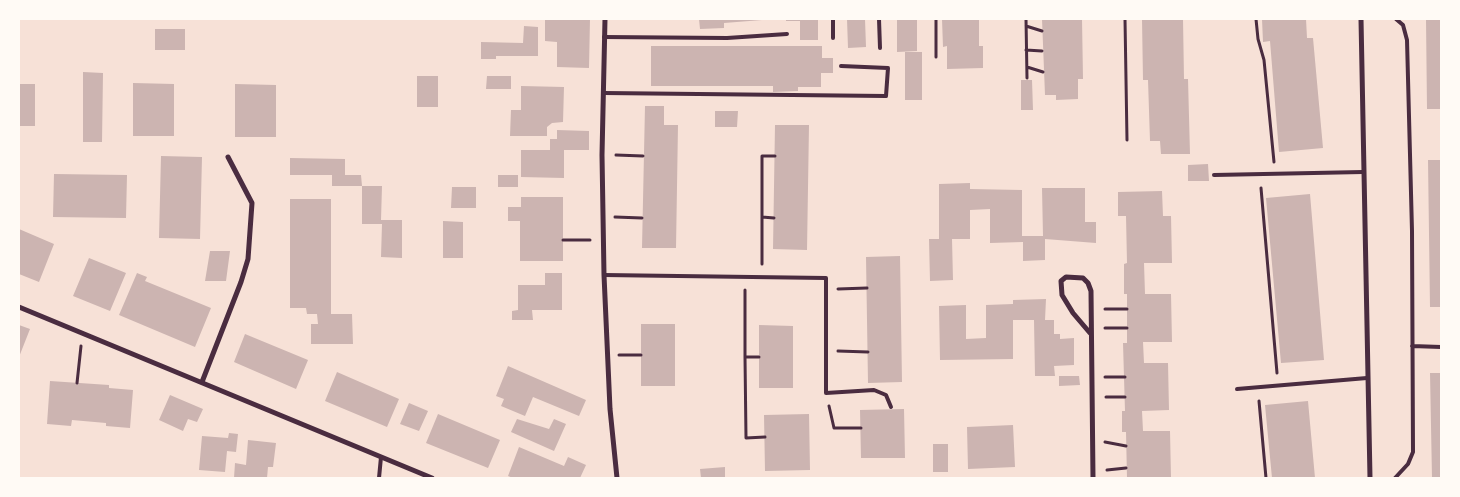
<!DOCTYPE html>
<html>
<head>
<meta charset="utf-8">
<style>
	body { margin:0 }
	#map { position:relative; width:1460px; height:497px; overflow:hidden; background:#f7e1d7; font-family:Rubik,sans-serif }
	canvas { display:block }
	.frame { position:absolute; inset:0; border:20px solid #fffaf5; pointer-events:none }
</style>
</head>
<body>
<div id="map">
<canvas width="1460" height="497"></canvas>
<div class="frame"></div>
</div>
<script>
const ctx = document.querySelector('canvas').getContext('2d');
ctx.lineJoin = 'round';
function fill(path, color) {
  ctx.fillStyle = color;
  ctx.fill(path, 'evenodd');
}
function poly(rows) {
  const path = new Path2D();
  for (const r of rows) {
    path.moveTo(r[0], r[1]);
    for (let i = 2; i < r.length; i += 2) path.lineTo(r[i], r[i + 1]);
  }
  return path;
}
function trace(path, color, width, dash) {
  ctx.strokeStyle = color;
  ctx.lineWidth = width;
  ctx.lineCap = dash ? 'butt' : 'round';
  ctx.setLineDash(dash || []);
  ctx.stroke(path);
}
fill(poly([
	[545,19,590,19,589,68,557,67,557,42,545,41],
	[699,19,762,19,762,20,724,23,724,28,700,29],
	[786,19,818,19,818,40,800,40,800,21,786,21],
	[847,19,865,19,866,47,848,48],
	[897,19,917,19,917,51,897,52],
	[942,19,979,19,979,46,983,46,983,68,947,69,947,46,943,47],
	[1042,19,1082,19,1083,79,1078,79,1078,99,1056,100,1056,95,1045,95],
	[1142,19,1183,19,1184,79,1188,79,1190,154,1161,154,1160,141,1150,141,1148,80,1143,80],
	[1262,19,1306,19,1307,38,1313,38,1323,148,1279,152,1270,41,1263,42],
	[1426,19,1441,19,1441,109,1427,109],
	[524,26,538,27,538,56,496,56,496,59,481,59,481,42,523,43],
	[155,29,185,29,185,50,155,50],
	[651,46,822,46,822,58,833,58,833,73,821,73,821,87,798,87,798,91,773,92,773,86,651,86],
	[905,52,922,52,922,100,905,100],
	[83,72,103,73,102,142,83,142],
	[417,76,438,76,438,107,417,107],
	[487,76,511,76,511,89,486,89],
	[1021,80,1032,80,1033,110,1021,110],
	[133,83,174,84,174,136,133,136],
	[19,84,35,84,35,126,19,126],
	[235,84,276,85,276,137,235,137],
	[521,86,564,87,563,122,552,123,547,127,547,136,510,136,511,110,521,110],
	[645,106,664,106,664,125,678,125,676,248,642,248],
	[715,111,738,111,737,127,715,127],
	[775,125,809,125,807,250,773,249],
	[557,130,589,131,589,150,564,150,564,178,521,177,521,150,550,150,550,139,557,139],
	[161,156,202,157,200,239,159,238],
	[290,158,345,159,345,175,361,175,362,186,382,186,381,220,402,220,402,258,381,257,382,224,362,224,362,186,332,186,332,175,290,175],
	[1428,160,1441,160,1441,307,1430,307],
	[1208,164,1209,181,1188,181,1188,165],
	[54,174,127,175,126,218,53,217],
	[498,175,518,175,518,187,498,187],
	[970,183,970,189,1022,190,1022,236,1043,236,1042,188,1085,188,1085,222,1096,222,1096,243,1045,239,1045,260,1023,261,1023,242,990,243,990,209,970,210,970,239,952,239,953,280,930,281,929,239,939,239,939,184],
	[452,187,476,187,476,208,451,208],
	[1162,191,1163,216,1171,216,1172,263,1144,263,1145,294,1171,294,1172,342,1143,342,1144,363,1168,363,1169,410,1142,411,1143,431,1170,431,1171,478,1127,478,1126,432,1122,432,1122,411,1125,411,1123,343,1127,343,1127,294,1124,294,1124,264,1127,263,1126,216,1118,216,1118,192],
	[1310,194,1324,360,1281,363,1266,198],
	[521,197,563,197,563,261,520,261,520,221,508,221,508,207,521,207],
	[290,199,331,199,331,314,352,314,353,344,311,344,311,324,318,324,317,314,307,314,306,308,290,308],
	[443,221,463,222,463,258,443,258],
	[19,229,54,244,39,282,19,274],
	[210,251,230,251,226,281,205,281],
	[900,256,902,382,868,383,866,257],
	[89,258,126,273,110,311,73,296],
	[137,273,147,277,145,281,211,308,195,347,119,315],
	[545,273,562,273,562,310,532,310,533,320,512,320,512,311,518,310,518,285,545,285],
	[1046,299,1045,320,1054,320,1054,334,1060,334,1060,339,1074,338,1074,365,1054,366,1055,376,1035,376,1034,320,1013,320,1013,359,940,360,939,306,966,305,966,339,986,338,986,305,1013,304,1013,300],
	[641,324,675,324,675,386,641,386],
	[19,325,30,329,19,357],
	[759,325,793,326,793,388,759,388],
	[245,334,308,360,296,389,234,362],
	[508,366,586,400,579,416,533,397,525,416,501,406,504,399,496,396],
	[337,372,399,399,387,427,325,401],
	[1430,373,1441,373,1441,478,1432,478],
	[1059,376,1079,376,1080,385,1059,386],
	[50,381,109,385,109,388,133,390,130,428,106,426,106,423,72,420,71,426,47,424],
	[170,395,203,409,197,422,188,419,183,431,159,420],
	[1308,401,1315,478,1272,478,1265,405],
	[409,403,428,411,419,431,400,424],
	[904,409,905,458,861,458,860,410],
	[438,414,500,440,488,468,426,443],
	[809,414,810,470,765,471,764,415],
	[517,419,549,429,554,419,566,424,554,451,511,432],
	[1013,425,1015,467,968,469,967,427],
	[229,433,238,434,236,452,227,451,225,472,199,470,202,436,228,438],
	[248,440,276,443,273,467,268,467,267,478,234,478,235,463,246,465],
	[933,444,948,444,948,472,933,472],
	[519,447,564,466,568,457,586,465,580,478,513,478,508,476],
	[725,467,725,478,701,478,700,469]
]), '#ccb4b1');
trace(poly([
	[936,19,936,57],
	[1026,19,1027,78],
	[1125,19,1127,140],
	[1256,19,1258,39,1264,60,1274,162],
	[1026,26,1042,31],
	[1026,50,1042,51],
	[1027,67,1043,72],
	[616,155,643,156],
	[1261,188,1277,373],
	[615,217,642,218],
	[762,217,774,218],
	[563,240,590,240],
	[762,264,762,156,775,156],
	[838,289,867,288],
	[745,290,745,357,759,357],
	[1105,309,1127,309],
	[1105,328,1127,328],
	[838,351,868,352],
	[619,355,641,355],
	[745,357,746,438,765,437],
	[1105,377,1125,377],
	[77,383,81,346],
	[1106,397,1125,397],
	[1259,401,1266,478],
	[829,406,834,428,861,428],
	[1105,442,1126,446],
	[1107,470,1126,468]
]), '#4a2c40', 3);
trace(poly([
	[833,19,833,38],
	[879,19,880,48],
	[604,37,727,38,787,34],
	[604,93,886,96,888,68,841,66],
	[1214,175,1363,172],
	[604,275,826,278,826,393,874,390,886,395,891,407],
	[1412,346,1441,347],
	[1237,389,1367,378],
	[379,478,381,457],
	[1395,478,1408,464,1413,452,1412,231,1407,40,1403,25,1396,19]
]), '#4a2c40', 4);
trace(poly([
	[605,19,602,155,604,275,610,409,617,478],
	[1361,19,1370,478],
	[19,307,432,478],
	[1090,333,1073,313,1062,295,1061,281,1066,277,1083,278,1088,283,1091,291,1093,478],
	[202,382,241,282,248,259,252,203,228,157]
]), '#4a2c40', 5);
</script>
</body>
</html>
